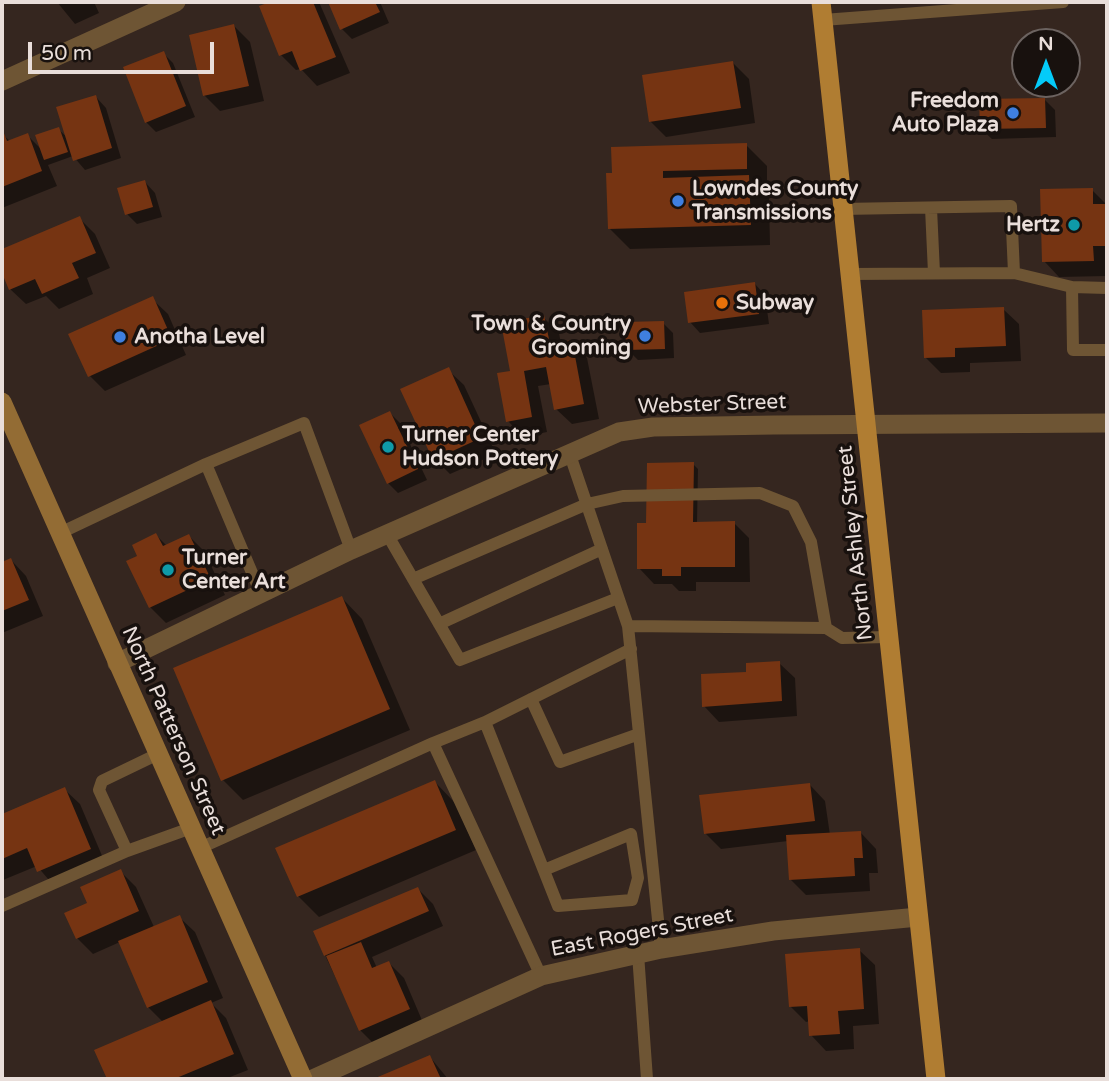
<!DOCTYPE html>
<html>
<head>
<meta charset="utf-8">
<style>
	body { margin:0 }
	#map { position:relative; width:1109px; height:1081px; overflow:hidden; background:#35261f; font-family:"Varela Round",sans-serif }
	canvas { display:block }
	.frame { position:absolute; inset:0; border:4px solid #e9deda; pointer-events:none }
	.north { position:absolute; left:1011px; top:28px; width:70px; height:70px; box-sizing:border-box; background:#18110e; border:2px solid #6c6360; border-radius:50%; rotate:0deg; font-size:19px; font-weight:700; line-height:28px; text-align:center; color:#e9deda }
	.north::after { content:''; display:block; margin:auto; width:24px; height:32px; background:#04cbf9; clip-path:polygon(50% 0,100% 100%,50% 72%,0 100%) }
	.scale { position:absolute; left:28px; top:42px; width:186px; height:32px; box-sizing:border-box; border:4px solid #e9deda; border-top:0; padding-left:9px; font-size:21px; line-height:24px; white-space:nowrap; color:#e9deda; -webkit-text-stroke:5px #18110e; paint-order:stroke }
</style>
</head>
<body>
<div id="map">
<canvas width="1109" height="1081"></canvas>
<div class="frame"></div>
<div class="north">N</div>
<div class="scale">50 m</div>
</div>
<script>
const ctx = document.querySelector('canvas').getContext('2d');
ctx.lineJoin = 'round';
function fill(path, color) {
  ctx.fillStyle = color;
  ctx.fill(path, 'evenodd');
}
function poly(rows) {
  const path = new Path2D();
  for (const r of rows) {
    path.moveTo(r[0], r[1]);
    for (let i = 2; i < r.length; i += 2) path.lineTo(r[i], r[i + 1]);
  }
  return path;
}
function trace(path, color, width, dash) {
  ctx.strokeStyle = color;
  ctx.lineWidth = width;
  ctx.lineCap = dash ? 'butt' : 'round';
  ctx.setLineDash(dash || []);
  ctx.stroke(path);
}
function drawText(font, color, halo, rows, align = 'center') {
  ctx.font = font + ' "Varela Round",sans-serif';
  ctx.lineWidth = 7;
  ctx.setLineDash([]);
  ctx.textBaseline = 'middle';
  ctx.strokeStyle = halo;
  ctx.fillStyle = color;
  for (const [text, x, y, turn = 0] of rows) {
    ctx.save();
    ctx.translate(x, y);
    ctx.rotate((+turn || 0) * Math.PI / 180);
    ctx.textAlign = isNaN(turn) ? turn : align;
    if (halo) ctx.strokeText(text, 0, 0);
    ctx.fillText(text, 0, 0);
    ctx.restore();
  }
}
fill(poly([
	[57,2,94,2,99,13,75,24],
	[275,2,319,2,350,73,317,86,301,69,296,70,281,55,261,7],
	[330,2,380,2,389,23,352,39,342,29],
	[234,26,250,42,264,101,220,111,204,95],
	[163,53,173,63,195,117,156,132,146,122],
	[733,63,749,79,755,123,666,137,650,121],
	[96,97,106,108,121,158,85,170,73,156,48,165,57,186,2,208,2,134,11,142,27,135,43,151,58,129,68,138],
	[1045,100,1055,110,1056,137,992,139,981,129],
	[746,145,767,166,767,189,760,189,769,198,770,245,630,249,609,228,608,174],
	[145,182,155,193,162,217,137,224,127,214],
	[1092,190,1107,205,1107,276,1059,277,1044,261],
	[79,218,95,234,110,268,87,278,93,294,59,309,46,296,26,304,10,289,2,269,2,251],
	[755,284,765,295,769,324,700,333,690,322],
	[152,299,168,314,186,355,105,391,90,376],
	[1003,309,1019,324,1021,361,970,363,970,372,941,373,925,357],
	[543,317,559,333,561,344,571,342,587,358,599,419,572,424,556,409,551,384,538,386,547,432,523,437,508,421,512,372],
	[663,323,673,333,674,358,638,360,627,349],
	[448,370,464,385,496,454,450,474,435,459],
	[390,413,400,423,427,480,398,493,388,483],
	[693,464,698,469,697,523,734,523,749,538,750,582,696,582,696,591,679,591,672,584,654,584,639,568,648,524],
	[156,535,167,546,189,536,204,551,225,595,166,623,150,607,139,556],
	[11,560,26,576,43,616,2,633,2,564],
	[342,598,362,619,410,730,243,800,223,780],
	[779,663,795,678,797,716,719,722,704,706,748,674],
	[435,782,455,803,476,850,319,917,298,896],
	[810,785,825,801,830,835,861,833,876,849,878,873,869,873,870,891,806,895,790,879,788,841,721,849,705,833],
	[64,789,80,804,106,865,54,886,37,866,3,880,2,815],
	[120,871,136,887,154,927,179,917,195,932,223,998,211,1003,226,1018,248,1070,225,1079,109,1079,96,1051,163,1022,148,1007,120,942,93,954,77,938,89,904],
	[418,889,433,904,443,926,372,957,377,968,389,963,404,978,424,1025,376,1046,360,1030,325,955],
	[859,950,875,965,879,1024,853,1026,854,1049,826,1051,811,1035,810,1021,806,1022,790,1006],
	[430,1057,448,1079,377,1079]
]), '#0007');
fill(poly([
	[270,2,313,2,336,57,300,71,292,51,279,56,259,6],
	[328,2,375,2,380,12,340,30],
	[234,24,249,86,203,96,189,35],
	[164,51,186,106,145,123,123,67],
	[733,61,741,108,649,122,642,75],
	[96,95,112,148,73,161,56,107],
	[1045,98,1046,128,980,129,979,99],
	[59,127,68,152,44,160,35,135],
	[2,128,7,141,28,133,42,171,2,187],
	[747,143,747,169,663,171,663,178,749,175,751,225,608,229,606,173,612,173,611,147],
	[145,180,153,207,125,215,117,188],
	[1093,188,1093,204,1107,204,1107,246,1093,246,1094,261,1042,262,1040,189],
	[80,216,96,253,72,263,79,278,42,294,35,279,9,290,2,273,2,249],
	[755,282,759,314,688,323,684,292],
	[153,296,172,339,88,377,68,334],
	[1004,307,1006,346,955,348,955,357,924,358,922,310],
	[544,315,550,344,572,340,584,404,554,410,546,367,524,371,532,417,506,422,497,373,510,371,501,323],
	[664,321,665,349,626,350,624,322],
	[449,367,481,438,433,460,400,389],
	[390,411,418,469,387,484,359,425],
	[694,462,693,522,735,521,735,567,681,567,681,576,662,576,662,569,637,569,637,523,646,523,647,463],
	[156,533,163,546,189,534,211,579,149,608,126,561,137,556,132,545],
	[11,558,29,600,2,611,2,562],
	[342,596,390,709,221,781,173,668],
	[780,661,782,701,702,707,701,674,746,672,746,663],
	[435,780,456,830,297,897,275,848],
	[810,783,815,821,704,834,699,795],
	[65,787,91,849,37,872,27,848,2,859,2,814],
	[861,831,863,858,854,858,855,876,789,880,786,835],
	[121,869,139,911,76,939,64,913,87,903,80,887],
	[418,887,429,911,324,956,313,931],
	[180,915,208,982,147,1008,118,941],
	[361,942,372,968,389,961,410,1009,359,1031,326,956],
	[860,948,864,1009,838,1011,840,1034,809,1036,807,1006,789,1007,785,954],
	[211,1000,234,1054,174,1079,107,1079,94,1050],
	[430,1055,441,1079,373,1079]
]), '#763412');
trace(poly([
	[823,20,1063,2],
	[931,208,934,273],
	[842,209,1011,206,1014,273,849,274],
	[1014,273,1072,287,1107,288],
	[1072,287,1073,350,1107,350],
	[569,452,628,626,661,949],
	[60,533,206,464],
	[387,534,460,660,618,598],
	[413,579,587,504,623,496,760,493,793,506,811,542,826,628],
	[261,594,206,464,304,423,351,550],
	[439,624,602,549],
	[628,626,826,628,842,638,888,637],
	[531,699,560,762,639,734],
	[485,722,631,649],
	[433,743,485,722,558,906,632,900,638,878,631,834,544,870],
	[200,848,433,743,541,976],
	[127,851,99,790,102,781,158,754],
	[2,906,127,851,191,828],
	[638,954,647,1079]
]), '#6e5534', 12);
trace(poly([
	[2,81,176,2],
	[117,663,351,550,619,432,653,427,774,425,1107,423],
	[313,1079,541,976,661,949,773,931,918,917]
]), '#6e5534', 19);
trace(poly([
	[2,402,303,1079]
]), '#936c34', 19);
trace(poly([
	[821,2,936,1079]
]), '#b07d32', 19);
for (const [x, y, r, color] of [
	[1013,113,7,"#3f7fe0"],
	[678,201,7,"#3f7fe0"],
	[1074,225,7,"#0f9aa8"],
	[722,303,7,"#e8710a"],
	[645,336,7,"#3f7fe0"],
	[120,337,7,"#3f7fe0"],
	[388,447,7,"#0f9aa8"],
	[168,570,7,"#0f9aa8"]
]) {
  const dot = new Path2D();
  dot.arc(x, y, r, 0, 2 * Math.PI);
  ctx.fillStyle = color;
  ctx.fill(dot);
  trace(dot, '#18110e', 2.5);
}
drawText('bold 21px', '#e9deda', '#18110e', [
	["Freedom",999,101,"right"],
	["Auto Plaza",999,125,"right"],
	["Lowndes County",692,189],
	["Transmissions",692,213],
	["Hertz",1060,225,"right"],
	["Subway",736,303],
	["Town & Country",631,324,"right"],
	["Grooming",631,348,"right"],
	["Anotha Level",134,337],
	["Turner Center",402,435],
	["Hudson Pottery",402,459],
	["Turner",182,558],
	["Center Art",182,582]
], 'left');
drawText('21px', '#e9deda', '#18110e', [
	["Webster Street",712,405,-2],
	["North Ashley Street",856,543,-96],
	["North Patterson Street",173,731,66],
	["East Rogers Street",642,933,-11]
]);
</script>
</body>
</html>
